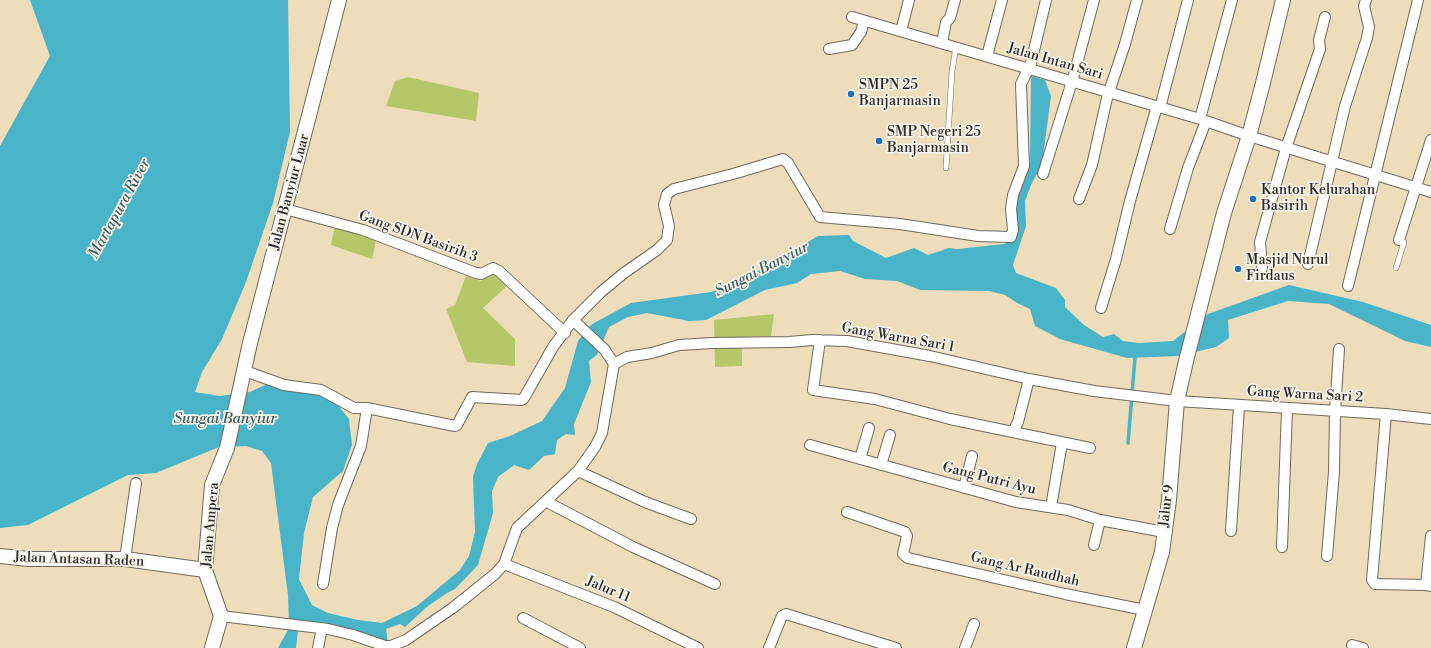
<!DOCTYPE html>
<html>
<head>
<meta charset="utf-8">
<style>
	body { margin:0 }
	canvas { display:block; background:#edddba }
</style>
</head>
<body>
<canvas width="1431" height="648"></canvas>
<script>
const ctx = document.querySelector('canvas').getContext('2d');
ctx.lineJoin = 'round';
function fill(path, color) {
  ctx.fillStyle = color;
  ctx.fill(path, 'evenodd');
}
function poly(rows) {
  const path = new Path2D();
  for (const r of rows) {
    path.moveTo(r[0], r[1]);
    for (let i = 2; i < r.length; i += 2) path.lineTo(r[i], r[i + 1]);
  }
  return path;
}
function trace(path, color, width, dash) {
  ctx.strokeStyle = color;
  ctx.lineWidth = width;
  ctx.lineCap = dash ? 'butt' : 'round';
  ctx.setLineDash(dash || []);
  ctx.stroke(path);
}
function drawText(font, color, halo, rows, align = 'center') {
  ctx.font = font + ' "Libre Bodoni",serif';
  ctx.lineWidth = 3.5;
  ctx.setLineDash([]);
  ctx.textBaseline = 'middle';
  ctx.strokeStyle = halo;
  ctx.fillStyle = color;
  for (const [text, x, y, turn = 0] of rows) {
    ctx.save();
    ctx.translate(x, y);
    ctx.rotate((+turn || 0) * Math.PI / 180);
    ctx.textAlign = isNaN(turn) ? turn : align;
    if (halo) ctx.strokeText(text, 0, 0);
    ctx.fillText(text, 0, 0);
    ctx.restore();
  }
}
fill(poly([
	[408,77,479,93,476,121,386,106,395,81],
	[335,225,376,241,372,259,331,245],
	[492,272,507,286,483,308,515,339,515,366,467,362,446,309,455,305,466,276,481,281],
	[774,314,771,336,742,337,742,366,715,367,714,320]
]), '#b6c76a');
fill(poly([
	[30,0,288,0,290,132,273,203,246,282,222,339,202,372,195,392,220,396,250,392,267,384,317,393,333,399,349,419,352,445,343,471,313,497,304,533,299,579,312,605,328,613,358,620,382,623,417,606,460,570,469,556,475,532,473,477,477,464,488,443,510,436,542,421,565,388,578,341,587,328,594,323,631,303,711,292,753,274,818,236,849,235,853,241,886,258,914,248,928,255,949,248,957,249,1004,244,1011,240,1016,225,1017,192,1030,164,1031,76,1045,80,1051,96,1042,164,1031,185,1025,201,1026,226,1013,265,1016,273,1056,288,1065,300,1065,307,1084,325,1103,337,1114,334,1123,341,1139,343,1173,341,1208,314,1289,285,1363,302,1431,325,1431,347,1405,341,1329,304,1288,301,1228,320,1229,338,1216,347,1178,356,1127,358,1060,339,1035,326,1030,309,1017,303,1005,295,989,291,920,290,897,281,865,279,840,271,811,274,797,283,765,290,706,320,689,321,647,313,628,317,609,327,597,355,589,361,591,382,574,424,575,435,566,434,557,440,555,454,544,456,529,470,514,465,498,477,492,491,493,513,478,565,455,589,447,593,428,606,405,627,400,624,386,629,388,644,364,636,298,630,296,648,278,648,289,628,288,595,271,463,262,451,246,446,219,447,156,473,128,475,28,525,0,528,0,146,50,56]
]), '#49b4c7');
trace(poly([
	[1128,443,1135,357]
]), '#49b4c7', 3.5);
const lane = poly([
	[946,168,952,71,956,47],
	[1396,268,1404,242,1399,240]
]);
const street = poly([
	[852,17,1200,119,1249,136,1431,192],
	[901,31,909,0],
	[942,43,946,22,950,18,955,0],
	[829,49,852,45,861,32,864,21],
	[987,56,1002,0],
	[1160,108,1188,0],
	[1200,119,1232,0],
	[1043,174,1074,75,1094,0],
	[1079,199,1092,165,1107,98,1125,44,1137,0],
	[285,209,363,230,476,273,481,274,493,268,499,271,565,333],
	[1170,229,1188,168,1206,121],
	[1399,240,1431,140],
	[1308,264,1345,106,1367,38,1369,27,1364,6,1366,0],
	[1262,268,1260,242,1286,148,1320,49,1319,40,1325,17],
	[1348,286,1418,0],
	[1101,308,1116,259,1130,201,1157,106],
	[820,340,813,390,875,399,950,419,1090,448],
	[614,364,627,357,652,353,679,345,712,343,789,342,812,340,847,341,930,356,1029,379,1094,391,1177,401,1386,414,1431,419],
	[245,371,284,385,321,390,354,408,367,408],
	[1386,414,1372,580,1375,584,1426,585],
	[1013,432,1018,422,1029,379],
	[810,445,1016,502,1068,510,1100,520,1164,532],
	[860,459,869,428],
	[881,465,890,435],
	[578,471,645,502,691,519],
	[964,488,972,456],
	[547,502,633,547,715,584],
	[1051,507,1062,443],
	[847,512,905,532,907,536,903,554,908,558,1065,594,1145,610],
	[1231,531,1239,406],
	[1431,536,1426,585,1431,586],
	[1094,545,1100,520],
	[1282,547,1287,409],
	[1327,556,1334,472,1335,412,1339,349],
	[125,559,136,483],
	[504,564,614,607,698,648],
	[323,584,332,528,338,505,361,446,367,408,455,426,457,425,472,397,522,400,524,398,553,347,573,320,601,292,624,273,657,250,667,240,669,226,664,205,667,194,674,189,733,174,783,159,788,163,820,217,900,224,978,236,1011,237,1013,230,1011,209,1013,195,1024,166,1021,84,1031,63,1046,0],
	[221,616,328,629,353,635,385,646,391,646,406,640,454,607,495,574,504,564,517,528,578,471,595,447,602,433,614,364,605,350,573,320],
	[523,618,580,648],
	[1352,645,1363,648],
	[318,648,322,628],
	[769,648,782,616,786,614,896,648],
	[965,648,974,624]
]);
const secondary = poly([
	[0,556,29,559,125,559,205,570],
	[212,648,221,616,205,570,212,485,227,448,250,343,339,0],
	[1134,648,1162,552,1169,500,1177,401,1186,361,1224,213,1249,136,1263,83,1283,0]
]);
trace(lane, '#6f695d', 6);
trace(street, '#6f695d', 12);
trace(secondary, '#6f695d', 16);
trace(lane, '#fff', 5);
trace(street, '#fff', 10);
trace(secondary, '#fff', 14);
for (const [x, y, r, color] of [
	[851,94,4,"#1f6fb2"],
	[879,141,4,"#1f6fb2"],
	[1253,199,4,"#1f6fb2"],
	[1238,269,4,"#1f6fb2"]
]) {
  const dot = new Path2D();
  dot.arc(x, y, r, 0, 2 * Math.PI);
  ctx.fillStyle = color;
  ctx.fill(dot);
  trace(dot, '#f7f3e8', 1.5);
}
drawText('14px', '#2b2b2b', '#f7f3e8', [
	["Jalan Intan Sari",1055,62,16],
	["Jalan Banyiur Luar",290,192,-75],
	["Gang SDN Basirih 3",418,237,20],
	["Gang Warna Sari 1",898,338,10],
	["Gang Warna Sari 2",1305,395,3],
	["Gang Putri Ayu",989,479,14],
	["Jalur 9",1167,506,-83],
	["Jalan Ampera",211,525,-85],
	["Jalan Antasan Raden",79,560,2],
	["Gang Ar Raudhah",1025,570,13],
	["Jalur 11",608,590,23]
]);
drawText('14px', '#2b2b2b', '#f7f3e8', [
	["SMPN 25",859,86],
	["Banjarmasin",859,102],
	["SMP Negeri 25",887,133],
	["Banjarmasin",887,149],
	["Kantor Kelurahan",1261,191],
	["Basirih",1261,207],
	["Masjid Nurul",1246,261],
	["Firdaus",1246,277]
], 'left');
drawText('italic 15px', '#365b62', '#f7f3e8', [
	["Martapura River",120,209,-61],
	["Sungai Banyiur",762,270,-27],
	["Sungai Banyiur",225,419]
]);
</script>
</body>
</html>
